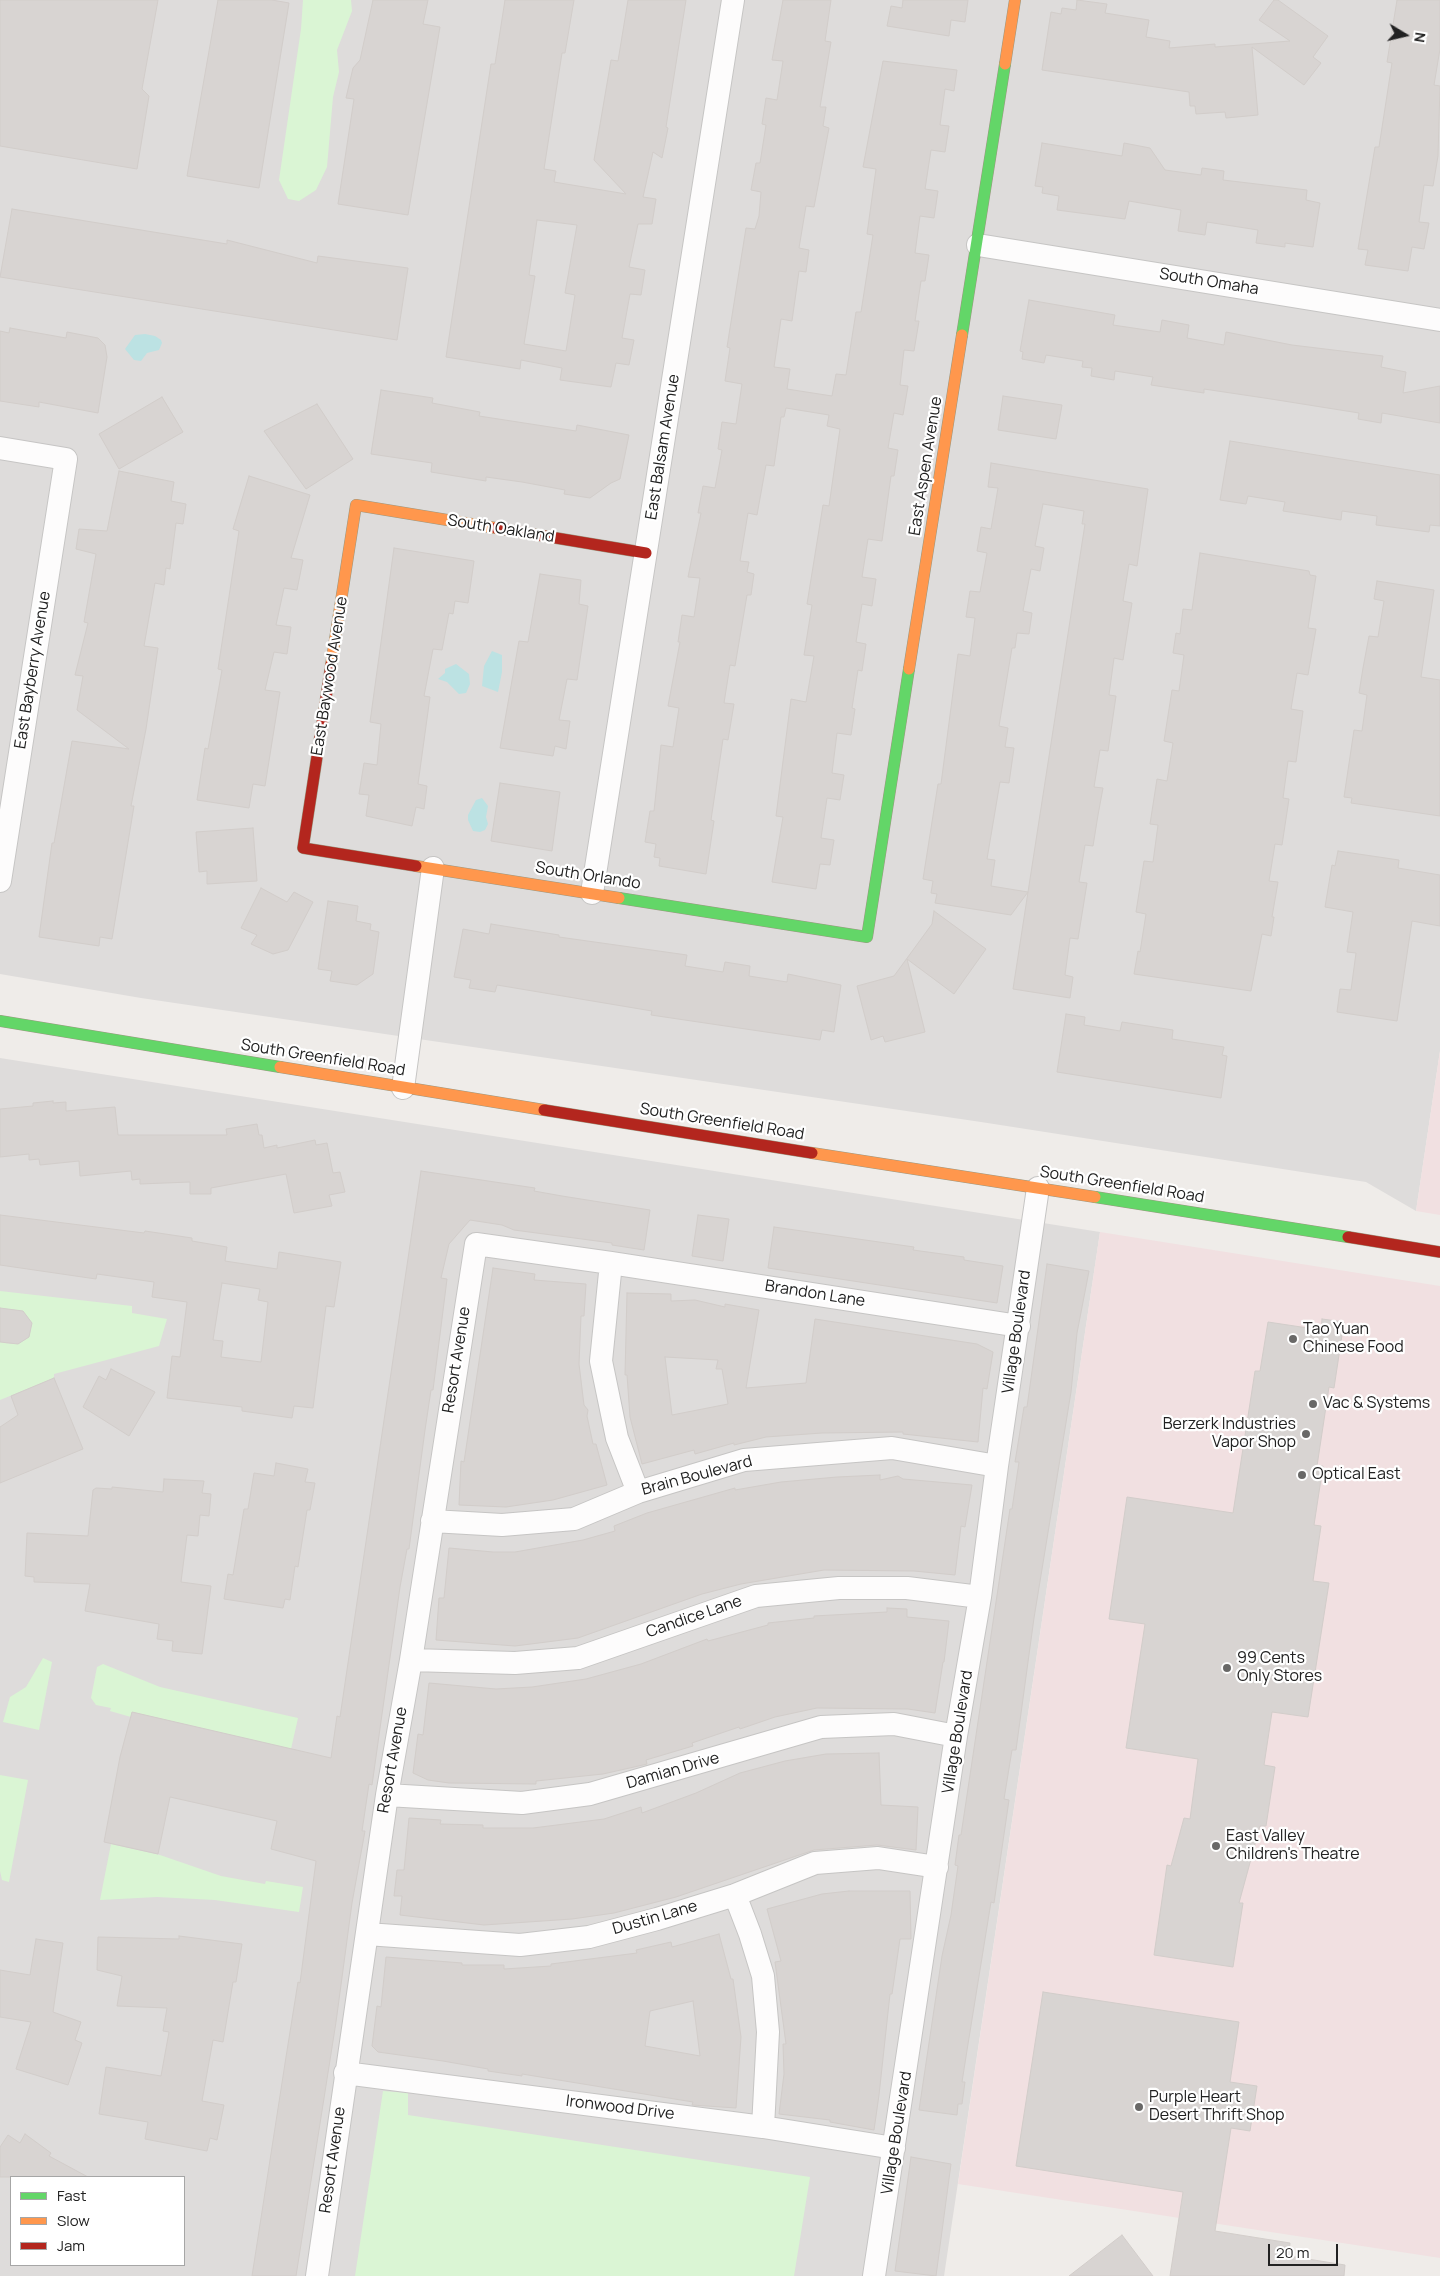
<!DOCTYPE html>
<html>
<head>
<meta charset="utf-8">
<style>
	body { margin:0 }
	#map { position:relative; width:1440px; height:2276px; overflow:hidden; background:#efece9; font-family:Manrope,sans-serif }
	canvas { display:block }
	.legend { position:absolute; left:10px; top:2176px; width:175px; height:90px; box-sizing:border-box; background:#fff; border:1px solid #a6a6a6; margin:0; padding:6px 9px; list-style:none; font-size:15px; color:#212121 }
	.legend li { display:flex; align-items:center; gap:10px; height:25px }
	.legend b { width:25px; border:1px solid #a6a6a6 }
	.north { position:absolute; left:1380px; top:10px; width:50px; height:50px; -webkit-text-stroke:4px #fff; paint-order:stroke; rotate:99deg; font-size:14px; font-weight:700; line-height:20px; text-align:center; color:#212121 }
	.north::after { content:''; display:block; margin:auto; width:18px; height:22px; background:#212121; clip-path:polygon(50% 0,100% 100%,50% 72%,0 100%) }
	.scale { position:absolute; left:1268px; top:2244px; width:70px; height:22px; box-sizing:border-box; border:2px solid #212121; border-top:0; padding-left:6px; font-size:15px; line-height:18px; white-space:nowrap; color:#212121; -webkit-text-stroke:4px #fff; paint-order:stroke }
</style>
</head>
<body>
<div id="map">
<canvas width="1440" height="2276"></canvas>
<ul class="legend">
<li><b style="height:6px;background:#63d668"></b>Fast</li>
<li><b style="height:6px;background:#ff974d"></b>Slow</li>
<li><b style="height:6px;background:#b3261e"></b>Jam</li>
</ul>
<div class="north">N</div>
<div class="scale">20 m</div>
</div>
<script>
const ctx = document.querySelector('canvas').getContext('2d');
ctx.lineJoin = 'round';
function fill(path, color) {
  ctx.fillStyle = color;
  ctx.fill(path, 'evenodd');
}
function poly(rows) {
  const path = new Path2D();
  for (const r of rows) {
    path.moveTo(r[0], r[1]);
    for (let i = 2; i < r.length; i += 2) path.lineTo(r[i], r[i + 1]);
  }
  return path;
}
function trace(path, color, width, dash) {
  ctx.strokeStyle = color;
  ctx.lineWidth = width;
  ctx.lineCap = dash ? 'butt' : 'round';
  ctx.setLineDash(dash || []);
  ctx.stroke(path);
}
function drawText(font, color, halo, rows, align = 'center') {
  ctx.font = font + ' Manrope,sans-serif';
  ctx.lineWidth = 4.5;
  ctx.setLineDash([]);
  ctx.textBaseline = 'middle';
  ctx.strokeStyle = halo;
  ctx.fillStyle = color;
  for (const [text, x, y, turn = 0] of rows) {
    ctx.save();
    ctx.translate(x, y);
    ctx.rotate((+turn || 0) * Math.PI / 180);
    ctx.textAlign = isNaN(turn) ? turn : align;
    if (halo) ctx.strokeText(text, 0, 0);
    ctx.fillText(text, 0, 0);
    ctx.restore();
  }
}
fill(poly([
	[0,0,1440,0,1440,1051,1416,1211,1366,1182,981,1122,141,998,0,974],
	[0,1058,1100,1232,944,2276,0,2276],
	[11,2177,184,2177,184,2265,11,2265]
]), '#dedcdb');
fill(poly([
	[1440,1051,1440,1215,1416,1211],
	[1100,1232,1440,1286,1440,2258,958,2184]
]), '#f1e0e1');
fill(poly([
	[303,0,351,0,352,11,337,50,339,72,333,97,327,167,316,190,299,201,288,199,279,180,301,29],
	[0,1291,132,1306,132,1313,167,1319,159,1346,54,1374,54,1378,0,1400,0,1336,4,1343,18,1344,29,1337,32,1323,23,1311,10,1309,0,1315],
	[43,1658,52,1662,39,1730,3,1722,10,1697,26,1687],
	[103,1664,160,1687,298,1718,291,1749,133,1712,131,1717,110,1711,111,1708,96,1705,91,1698,97,1667],
	[0,1775,28,1780,9,1882,2,1880,0,1871],
	[111,1844,160,1855,221,1876,265,1884,266,1881,303,1887,299,1912,215,1900,157,1897,100,1900],
	[383,2091,408,2093,408,2115,810,2177,794,2276,355,2276]
]), '#daf5d4');
fill(poly([
	[145,334,155,336,161,340,162,343,159,350,147,353,141,361,134,360,125,349,135,335],
	[492,651,502,655,502,672,498,692,482,686,484,666],
	[456,664,469,674,470,684,466,693,459,694,447,682,438,679,445,673,445,669],
	[482,798,488,806,486,817,488,824,485,830,480,832,473,831,468,820,468,815,476,800]
]), '#bce2e3');
const building = poly([
	[0,0,158,0,142,89,149,96,137,169,0,146,0,0],
	[218,0,272,0,289,3,259,188,187,176,218,0],
	[373,0,428,0,423,24,440,27,408,215,338,204,354,99,346,98,353,68,360,60,373,0],
	[505,0,574,0,565,53,562,53,544,169,556,171,554,182,626,194,594,160,611,60,618,61,628,0,686,0,666,127,668,128,662,158,653,152,643,197,656,199,652,224,638,224,629,267,645,270,641,295,630,294,622,338,634,340,629,365,616,363,611,387,560,380,562,368,521,360,520,369,446,357,491,64,495,64,505,0],
	[537,220,577,225,565,293,575,295,566,351,524,344,535,276,529,275,537,220],
	[783,0,831,0,825,41,831,42,820,107,826,107,823,126,829,128,814,207,806,206,799,248,809,250,806,272,799,271,792,321,781,319,774,367,790,369,787,389,832,396,836,374,846,375,856,312,861,312,873,235,867,234,876,169,863,167,883,61,957,70,954,91,945,89,940,125,949,126,945,152,931,150,925,189,938,191,934,218,920,216,915,253,929,255,925,281,921,281,915,321,919,321,914,351,904,350,900,385,908,386,903,415,894,413,888,448,898,450,894,476,891,476,882,541,868,539,862,577,876,579,872,606,862,604,856,642,866,644,862,671,858,670,852,708,855,709,851,735,837,733,832,773,844,775,840,800,827,798,821,838,834,840,830,865,820,864,816,889,772,882,783,817,776,816,791,699,806,702,814,656,804,655,812,605,807,604,823,505,829,506,840,429,827,426,829,415,786,408,784,417,781,417,774,466,766,465,757,515,748,513,740,561,749,562,747,572,754,574,751,595,747,595,735,666,730,665,724,703,734,704,728,740,723,739,711,820,714,821,706,874,659,866,660,858,654,857,656,844,645,842,650,811,654,811,661,745,673,747,679,708,668,706,680,642,678,642,682,615,694,617,700,578,688,577,701,513,698,513,703,486,715,488,722,450,718,449,722,422,736,424,742,384,725,381,730,348,727,347,746,228,755,229,759,216,761,192,751,190,756,163,760,163,766,125,762,124,766,98,777,100,783,61,772,60,783,0],
	[903,0,968,0,965,22,951,20,949,36,887,26,891,6,902,8,903,0],
	[1077,0,1107,4,1105,13,1149,20,1146,37,1170,41,1169,48,1215,44,1215,47,1290,41,1259,20,1274,0,1278,0,1328,36,1313,57,1321,63,1304,85,1252,47,1258,115,1226,118,1225,112,1196,114,1195,106,1190,106,1189,92,1042,70,1051,12,1061,14,1062,8,1076,10,1077,0],
	[1397,0,1440,0,1440,49,1434,85,1440,86,1438,156,1433,186,1424,185,1419,222,1429,223,1424,249,1412,247,1408,271,1365,265,1368,250,1358,249,1375,147,1379,147,1392,63,1387,62,1397,0],
	[1042,143,1122,156,1124,143,1150,148,1165,170,1201,175,1202,168,1224,171,1223,180,1307,190,1306,200,1320,203,1313,247,1285,243,1285,247,1256,243,1258,230,1207,222,1205,235,1178,231,1181,210,1129,201,1125,219,1057,210,1059,196,1042,193,1043,187,1035,186,1042,143],
	[12,209,227,244,227,240,317,263,318,256,408,268,397,340,0,277,12,209],
	[1029,300,1115,315,1113,325,1160,332,1162,320,1189,325,1187,338,1224,345,1226,332,1292,345,1383,356,1381,367,1406,372,1403,393,1440,386,1440,423,1382,413,1381,423,1358,419,1359,413,1271,399,1204,389,1204,393,1151,385,1153,377,1115,371,1114,380,1091,376,1092,368,1082,367,1083,361,1046,355,1044,363,1022,359,1023,352,1020,351,1029,300],
	[10,328,66,338,67,332,98,338,105,345,107,357,98,413,39,402,39,407,0,401,0,331,9,333,10,328],
	[381,390,433,398,432,403,480,412,479,416,576,431,577,425,629,435,620,479,611,483,590,498,564,494,565,490,522,482,486,477,486,481,431,472,432,463,371,454,381,390],
	[1003,396,1062,405,1056,439,998,430,1003,396],
	[162,397,183,432,119,469,99,434,162,397],
	[317,404,353,459,306,489,264,431,317,404],
	[1230,441,1440,475,1440,526,1430,525,1429,532,1376,525,1377,516,1342,511,1341,520,1283,511,1285,502,1248,496,1246,504,1220,500,1230,441],
	[991,463,1148,489,1137,566,1129,564,1123,601,1132,603,1123,660,1114,658,1109,695,1116,696,1108,751,1100,750,1094,787,1103,788,1098,815,1093,846,1085,845,1079,882,1087,883,1078,939,1070,938,1065,975,1073,977,1070,998,1013,989,1028,892,1011,915,935,903,937,894,931,893,933,881,923,879,938,784,941,784,958,654,970,656,975,618,966,617,970,591,980,592,987,553,977,551,981,527,991,529,998,488,988,487,991,463],
	[1043,504,1084,511,1082,524,1085,524,1028,892,991,886,995,860,987,859,1000,782,1009,783,1014,748,1005,747,1008,728,999,726,1012,648,1015,648,1017,633,1029,634,1032,613,1023,611,1031,569,1040,571,1044,548,1035,546,1043,504],
	[119,471,174,482,171,501,186,504,183,524,176,523,170,569,166,568,164,585,155,583,144,646,158,648,146,729,131,806,134,806,112,939,100,937,99,946,39,937,52,843,54,843,72,741,129,749,77,710,83,676,75,675,88,623,84,622,96,554,76,549,79,529,107,531,119,471],
	[249,476,310,495,291,558,303,560,297,590,284,588,276,625,291,627,287,654,274,652,265,690,280,692,265,786,253,784,249,808,197,800,205,748,208,749,222,670,218,669,239,531,233,529,249,476],
	[394,548,474,561,468,603,455,601,453,614,449,613,442,650,433,649,424,696,430,697,418,784,427,786,424,809,416,807,412,826,366,816,369,795,359,794,364,763,377,765,381,724,370,722,394,548],
	[1200,553,1309,571,1310,575,1316,576,1308,628,1316,629,1308,675,1297,673,1291,709,1303,711,1296,762,1288,761,1283,798,1289,799,1282,845,1275,844,1269,881,1278,882,1272,917,1274,917,1271,936,1262,934,1251,991,1134,974,1138,951,1140,952,1146,914,1136,912,1144,861,1153,862,1158,825,1150,824,1157,779,1167,781,1173,743,1164,741,1172,690,1179,691,1184,655,1173,653,1176,633,1180,634,1183,609,1192,610,1200,553],
	[540,574,581,580,579,604,588,606,577,680,567,679,559,720,570,721,566,749,555,746,553,756,500,748,519,641,528,642,540,574],
	[1377,581,1434,590,1421,677,1440,680,1440,816,1351,803,1352,798,1344,797,1354,730,1362,731,1367,695,1359,693,1363,668,1369,636,1378,637,1384,601,1374,599,1377,581],
	[500,783,560,792,552,851,491,841,500,783],
	[253,828,257,881,207,884,207,871,199,872,196,832,253,828],
	[1338,851,1399,860,1398,868,1440,875,1440,926,1412,921,1397,1021,1337,1012,1340,989,1351,990,1356,953,1347,952,1353,912,1325,907,1332,865,1335,866,1338,851],
	[261,888,287,902,294,892,313,902,288,950,273,954,251,944,257,935,241,928,261,888],
	[328,901,358,906,356,921,371,924,370,930,379,932,373,974,357,985,330,981,332,971,318,969,328,901],
	[934,911,986,949,954,994,907,959,925,1032,885,1042,883,1036,871,1040,857,986,894,976,932,924,934,911],
	[491,924,559,935,559,937,687,955,685,966,723,972,725,962,750,966,749,976,787,982,788,974,841,985,834,1032,822,1030,820,1040,651,1015,652,1011,497,985,495,992,469,988,471,980,454,977,463,929,489,934,491,924],
	[1066,1014,1085,1017,1084,1025,1120,1031,1122,1022,1173,1030,1172,1039,1224,1047,1222,1055,1227,1056,1221,1098,1057,1072,1066,1014],
	[53,1101,53,1103,66,1102,66,1111,115,1107,118,1135,227,1135,226,1129,257,1124,259,1135,262,1135,264,1148,277,1145,277,1148,315,1140,316,1145,327,1143,333,1173,340,1172,345,1192,329,1195,332,1206,294,1213,286,1174,211,1188,211,1194,190,1194,190,1182,140,1184,140,1179,132,1180,131,1171,80,1176,79,1161,40,1165,39,1159,29,1160,29,1154,0,1157,0,1109,33,1106,33,1103,53,1101],
	[421,1171,535,1188,534,1191,562,1196,650,1210,644,1250,612,1245,612,1243,514,1230,502,1225,470,1220,449,1244,441,1278,447,1279,433,1390,431,1390,425,1430,409,1549,407,1549,400,1587,372,1785,369,1784,362,1831,365,1831,352,1903,336,2022,296,2276,252,2276,286,2057,298,1982,300,1983,316,1861,271,1849,277,1821,170,1797,158,1854,104,1842,120,1757,132,1712,331,1758,337,1716,340,1717,421,1171],
	[0,1215,144,1233,145,1231,192,1238,192,1241,227,1247,225,1261,277,1269,279,1252,341,1262,334,1307,326,1306,313,1408,294,1406,292,1418,242,1411,242,1407,167,1398,172,1356,180,1357,187,1302,152,1297,154,1282,97,1274,96,1279,0,1265,0,1215],
	[222,1283,260,1289,258,1300,268,1302,261,1362,221,1357,223,1341,213,1340,222,1283],
	[698,1215,729,1219,723,1261,692,1256,698,1215],
	[774,1227,914,1247,913,1250,964,1257,964,1260,1003,1266,997,1303,768,1268,774,1227],
	[1047,1264,1089,1271,1077,1333,1071,1392,1034,1618,1016,1750,1012,1750,1004,1799,1009,1800,994,1903,991,1902,968,2044,962,2082,965,2082,962,2104,958,2104,957,2115,919,2110,942,1956,951,1915,958,1866,955,1865,959,1835,961,1835,1010,1509,1012,1509,1019,1462,1015,1462,1024,1407,1027,1407,1047,1264],
	[493,1268,535,1274,534,1280,586,1284,584,1316,581,1316,579,1364,584,1405,588,1410,587,1416,593,1444,596,1444,607,1485,553,1500,506,1507,459,1505,461,1461,464,1462,493,1268],
	[627,1293,671,1294,671,1301,695,1300,725,1307,725,1304,759,1310,746,1388,806,1383,815,1319,977,1344,993,1352,987,1389,983,1388,978,1442,903,1434,903,1432,822,1433,766,1437,734,1445,734,1443,695,1454,694,1450,642,1464,630,1417,627,1375,625,1375,627,1293],
	[665,1357,718,1360,716,1369,722,1369,728,1404,672,1415,665,1357],
	[0,1308,23,1311,32,1323,29,1337,18,1344,0,1342,0,1308],
	[1322,1319,1344,1322,1334,1388,1329,1387,1317,1466,1323,1466,1314,1525,1321,1526,1313,1581,1329,1583,1308,1717,1272,1712,1264,1765,1275,1767,1266,1826,1260,1826,1239,1903,1243,1903,1233,1967,1154,1955,1167,1865,1171,1866,1184,1818,1190,1819,1198,1759,1126,1748,1145,1624,1109,1619,1127,1497,1233,1513,1255,1371,1260,1371,1268,1322,1321,1330,1322,1319],
	[111,1369,155,1392,129,1436,83,1407,99,1376,106,1380,111,1369],
	[54,1378,83,1449,0,1483,0,1427,18,1415,11,1396,54,1378],
	[276,1463,308,1469,305,1482,315,1483,310,1510,307,1510,298,1567,295,1566,290,1600,285,1599,283,1608,224,1599,228,1574,233,1575,244,1509,248,1509,254,1473,274,1476,276,1463],
	[880,1475,880,1480,898,1476,903,1479,972,1485,965,1527,961,1526,955,1575,914,1571,824,1570,741,1584,702,1594,578,1638,515,1646,436,1640,439,1598,444,1598,449,1548,493,1552,515,1552,583,1540,615,1531,614,1526,647,1513,735,1488,735,1490,781,1482,837,1477,880,1475],
	[164,1479,204,1481,202,1493,211,1494,209,1516,200,1515,198,1536,187,1535,181,1582,211,1586,202,1654,172,1651,173,1641,157,1639,159,1624,85,1611,90,1584,34,1582,34,1577,25,1576,27,1533,88,1536,93,1490,96,1488,112,1489,112,1487,163,1492,164,1479],
	[887,1608,907,1609,907,1617,949,1621,944,1662,943,1662,935,1713,908,1709,817,1708,775,1717,740,1729,739,1727,692,1743,693,1746,646,1760,647,1764,643,1765,603,1774,536,1781,536,1784,449,1783,428,1780,413,1773,418,1734,423,1735,429,1683,496,1689,532,1687,586,1679,641,1664,707,1639,708,1641,768,1625,768,1623,814,1618,814,1616,887,1612,887,1608],
	[879,1753,881,1805,918,1807,916,1850,877,1845,814,1850,676,1897,614,1913,572,1919,484,1925,400,1915,402,1896,394,1896,397,1870,404,1870,409,1818,441,1820,440,1824,483,1825,483,1828,533,1828,604,1819,641,1807,642,1813,696,1793,740,1773,785,1761,826,1754,879,1753],
	[849,1891,910,1891,911,1939,900,1939,892,1994,890,1994,879,2095,874,2130,830,2122,830,2120,779,2114,784,2074,783,2044,786,2044,775,1962,781,1961,767,1909,822,1894,849,1891],
	[719,1934,731,1979,733,1979,741,2037,736,2108,692,2105,693,2102,522,2074,522,2076,488,2071,488,2069,443,2061,378,2052,372,2046,377,2006,381,2007,386,1957,462,1963,462,1965,504,1965,504,1969,551,1966,551,1964,637,1953,636,1950,671,1942,672,1947,719,1934],
	[693,2001,700,2056,645,2046,650,2011,693,2001],
	[179,1936,242,1944,236,1982,233,1982,223,2042,213,2040,202,2101,224,2105,217,2140,210,2138,207,2151,145,2139,148,2122,99,2114,106,2067,161,2076,169,2032,163,2031,167,2008,117,2006,122,1976,97,1970,98,1937,179,1939,179,1936],
	[36,1939,63,1943,53,2012,81,2022,75,2040,82,2043,68,2085,16,2069,31,2022,0,2017,0,1970,30,1975,36,1939],
	[1043,1992,1239,2022,1230,2082,1257,2086,1250,2131,1231,2128,1215,2231,1290,2243,1289,2256,1345,2265,1344,2276,1170,2276,1183,2192,1016,2166,1043,1992],
	[25,2134,51,2153,49,2156,88,2177,0,2177,0,2147,8,2135,20,2143,25,2134],
	[911,2157,951,2164,936,2276,895,2271,911,2157],
	[1122,2235,1153,2276,1069,2276,1122,2235]
]);
fill(building, '#d8d4d2');
trace(building, '#d2cdca', 1);
const street = poly([
	[978,245,1440,320],
	[0,448,66,459,0,881],
	[592,893,733,0],
	[403,1088,433,868],
	[611,1263,601,1361,617,1438,638,1492],
	[432,1521,502,1525,574,1519,638,1492,744,1460,892,1448,997,1466],
	[411,1660,515,1663,578,1658,756,1596,839,1588,907,1588,980,1597],
	[387,1795,522,1803,590,1794,821,1727,894,1724,956,1736],
	[735,1895,750,1934,763,1976,768,2032,763,2127],
	[367,1934,520,1945,589,1937,657,1919,735,1895,815,1863,878,1858,937,1867],
	[345,2073,763,2127,894,2148],
	[317,2276,387,1795,411,1660,476,1244,611,1263,1019,1326],
	[874,2276,956,1736,980,1597,997,1466,1038,1188]
]);
const fast = poly([
	[962,335,1005,64],
	[619,898,867,937,909,669],
	[0,1021,280,1067],
	[1095,1197,1348,1237]
]);
const slow = poly([
	[1005,64,1015,0],
	[331,665,356,505,496,528],
	[909,669,962,335],
	[416,866,619,898],
	[280,1067,544,1110],
	[812,1153,1095,1197]
]);
const jam = poly([
	[496,528,646,553],
	[331,665,303,848,416,866],
	[544,1110,812,1153],
	[1348,1237,1440,1252]
]);
trace(street, '#c6c5c4', 24);
trace(fast, '#9b9880', 12);
trace(slow, '#9b9880', 12);
trace(jam, '#9b9880', 12);
trace(street, '#fdfcfc', 22);
trace(fast, '#63d668', 11);
trace(slow, '#ff974d', 11);
trace(jam, '#b3261e', 11);
for (const [x, y, r, color] of [
	[1293,1339,5,"#696867"],
	[1313,1404,5,"#696867"],
	[1306,1434,5,"#696867"],
	[1302,1475,5,"#696867"],
	[1227,1668,5,"#696867"],
	[1216,1846,5,"#696867"],
	[1139,2107,5,"#696867"]
]) {
  const dot = new Path2D();
  dot.arc(x, y, r, 0, 2 * Math.PI);
  ctx.fillStyle = color;
  ctx.fill(dot);
  trace(dot, '#fff', 2);
}
drawText('16px', '#212121', '#fff', [
	["South Omaha",1209,282,9],
	["East Balsam Avenue",663,447,-81],
	["East Aspen Avenue",926,466,-81],
	["South Oakland",501,529,9],
	["East Bayberry Avenue",33,670,-81],
	["East Baywood Avenue",330,676,-81],
	["South Orlando",588,876,9],
	["South Greenfield Road",323,1058,9],
	["South Greenfield Road",722,1122,9],
	["South Greenfield Road",1122,1185,9],
	["Brandon Lane",815,1294,9],
	["Village Boulevard",1017,1332,-82],
	["Resort Avenue",457,1360,-81],
	["Brain Boulevard",697,1476,-15],
	["Candice Lane",694,1617,-19],
	["Village Boulevard",958,1732,-81],
	["Resort Avenue",393,1760,-80],
	["Damian Drive",673,1771,-16],
	["Dustin Lane",655,1918,-16],
	["Ironwood Drive",620,2108,7],
	["Village Boulevard",897,2133,-81],
	["Resort Avenue",333,2160,-82]
]);
drawText('16px', '#212121', '#fff', [
	["Tao Yuan",1303,1330],
	["Chinese Food",1303,1348],
	["Vac & Systems",1323,1404],
	["Berzerk Industries",1296,1425,"right"],
	["Vapor Shop",1296,1443,"right"],
	["Optical East",1312,1475],
	["99 Cents",1237,1659],
	["Only Stores",1237,1677],
	["East Valley",1226,1837],
	["Children's Theatre",1226,1855],
	["Purple Heart",1149,2098],
	["Desert Thrift Shop",1149,2116]
], 'left');
</script>
</body>
</html>
